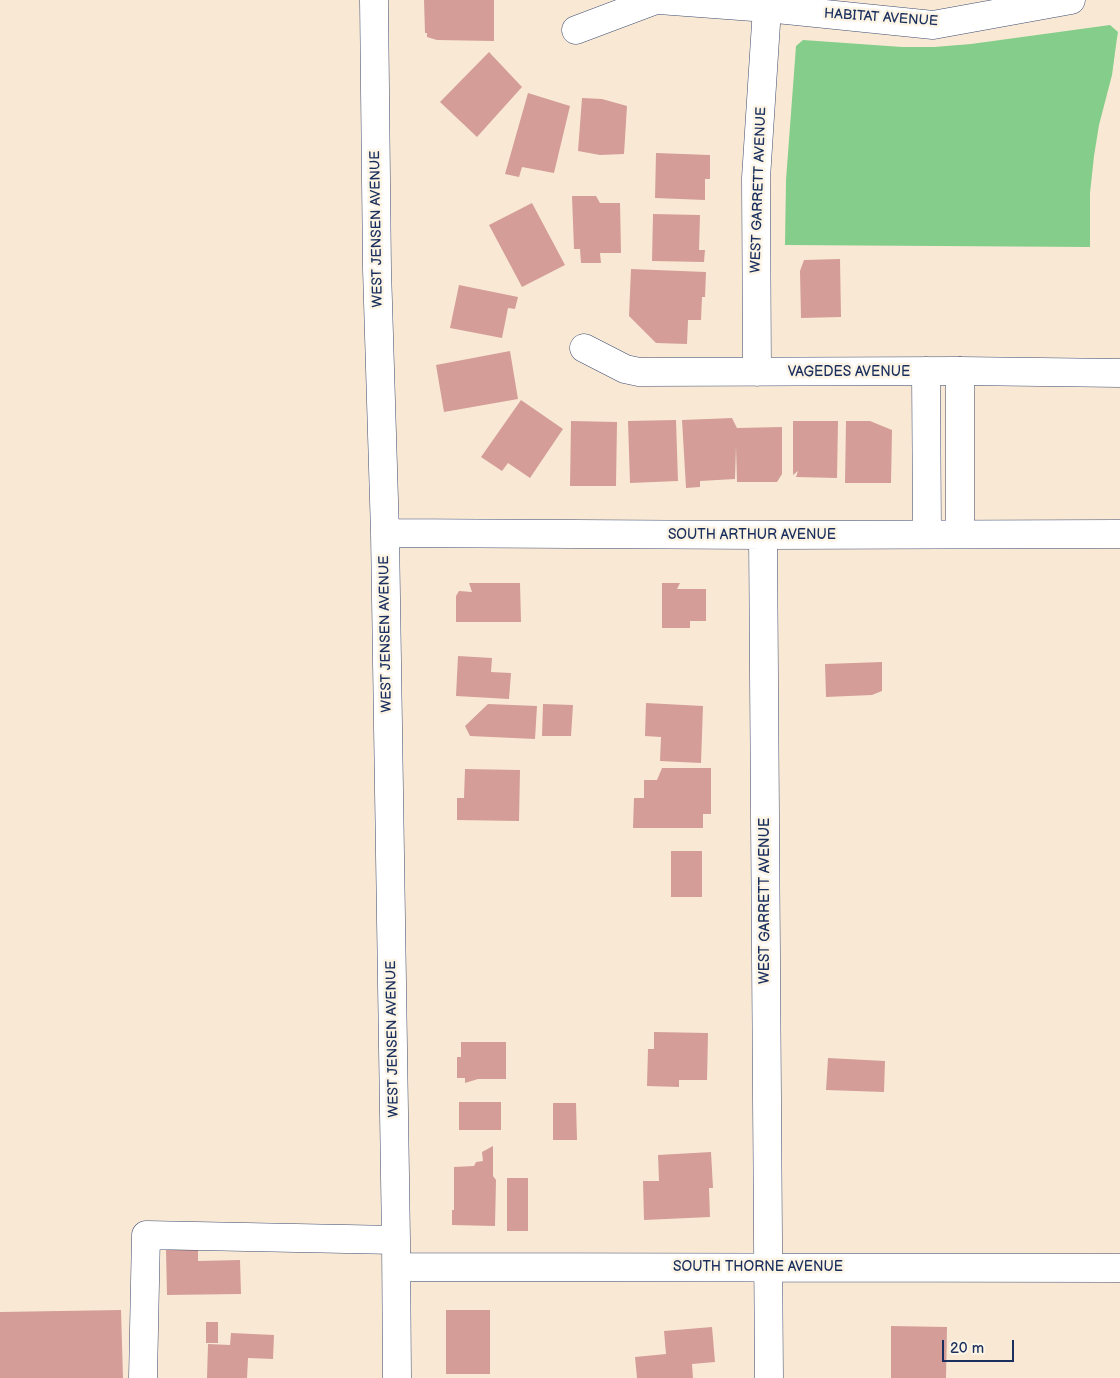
<!DOCTYPE html>
<html>
<head>
<meta charset="utf-8">
<style>
	body { margin:0 }
	#map { position:relative; width:1120px; height:1378px; overflow:hidden; background:#f9e9d4; font-family:"Balsamiq Sans",sans-serif }
	canvas { display:block }
	.scale { position:absolute; left:942px; top:1340px; width:72px; height:22px; box-sizing:border-box; border:2px solid #1b2f5e; border-top:0; padding-left:6px; font-size:15px; line-height:18px; white-space:nowrap; color:#1b2f5e; -webkit-text-stroke:4px #fcf5e5; paint-order:stroke }
</style>
</head>
<body>
<div id="map">
<canvas width="1120" height="1378"></canvas>
<div class="scale">20 m</div>
</div>
<script>
const ctx = document.querySelector('canvas').getContext('2d');
ctx.lineJoin = 'round';
function fill(path, color) {
  ctx.fillStyle = color;
  ctx.fill(path, 'evenodd');
}
function poly(rows) {
  const path = new Path2D();
  for (const r of rows) {
    path.moveTo(r[0], r[1]);
    for (let i = 2; i < r.length; i += 2) path.lineTo(r[i], r[i + 1]);
  }
  return path;
}
function trace(path, color, width, dash) {
  ctx.strokeStyle = color;
  ctx.lineWidth = width;
  ctx.lineCap = dash ? 'butt' : 'round';
  ctx.setLineDash(dash || []);
  ctx.stroke(path);
}
function drawText(font, color, halo, rows, align = 'center') {
  ctx.font = font + ' "Balsamiq Sans",sans-serif';
  ctx.lineWidth = 5;
  ctx.setLineDash([]);
  ctx.textBaseline = 'middle';
  ctx.strokeStyle = halo;
  ctx.fillStyle = color;
  for (const [text, x, y, turn = 0] of rows) {
    ctx.save();
    ctx.translate(x, y);
    ctx.rotate((+turn || 0) * Math.PI / 180);
    ctx.textAlign = isNaN(turn) ? turn : align;
    if (halo) ctx.strokeText(text, 0, 0);
    ctx.fillText(text, 0, 0);
    ctx.restore();
  }
}
fill(poly([
	[1110,25,1118,32,1117,38,1112,75,1099,125,1094,156,1090,193,1090,247,785,245,786,180,796,46,803,40,902,47,934,47,971,44]
]), '#84cd8a');
fill(poly([
	[424,0,494,0,494,41,437,40,427,37,427,33,425,33],
	[489,52,522,87,477,137,440,102],
	[528,93,570,106,554,173,522,167,519,177,505,174],
	[582,98,602,99,627,106,624,154,600,155,578,151],
	[656,153,710,155,710,179,705,179,705,200,655,198],
	[572,196,596,196,600,203,620,203,621,253,600,253,601,263,581,263,580,249,574,249],
	[532,203,565,265,522,287,489,225],
	[653,214,700,215,699,250,705,250,704,262,652,261],
	[840,259,841,317,801,318,800,271,804,260],
	[631,269,706,272,705,297,702,297,701,320,688,320,687,344,656,343,629,316],
	[459,285,518,297,515,309,508,308,502,338,450,328],
	[510,351,518,399,444,412,436,365],
	[521,400,563,429,530,478,508,463,502,471,481,457],
	[732,418,737,428,782,427,782,474,777,482,737,482,736,446,735,479,700,481,700,487,686,488,682,420],
	[676,420,678,481,630,483,628,421],
	[571,421,617,422,616,486,570,486],
	[793,421,838,421,837,478,796,477,798,471,793,475],
	[846,421,870,421,892,430,891,483,845,483],
	[469,583,520,583,521,622,456,622,456,596,459,591,472,592],
	[662,583,680,583,677,589,706,589,706,621,690,621,690,628,662,628],
	[458,656,492,658,491,672,511,673,509,699,456,696],
	[882,662,882,691,872,695,826,697,825,664],
	[646,703,703,706,701,763,660,761,661,737,645,736],
	[488,704,537,706,535,739,470,736,465,726],
	[543,704,573,705,571,736,542,736],
	[662,768,711,768,711,814,703,814,703,828,633,828,634,798,644,798,644,780,657,780],
	[465,769,520,770,519,821,457,820,457,798,464,798],
	[671,851,702,851,702,897,671,897],
	[654,1032,708,1033,707,1080,679,1080,679,1087,647,1086,648,1049,654,1049],
	[461,1042,506,1042,506,1079,478,1079,465,1083,465,1078,457,1078,457,1057,461,1057],
	[828,1058,885,1061,884,1092,826,1090],
	[459,1102,501,1102,501,1130,459,1130],
	[553,1103,576,1103,577,1140,553,1140],
	[493,1146,493,1176,496,1180,495,1226,452,1225,452,1210,454,1210,454,1167,474,1166,476,1162,483,1161,482,1152],
	[711,1152,713,1188,709,1188,710,1217,644,1220,643,1181,659,1181,658,1155],
	[507,1178,528,1178,528,1231,507,1231],
	[166,1250,198,1250,198,1261,240,1260,241,1294,167,1295],
	[121,1310,123,1378,0,1378,0,1312],
	[446,1310,490,1310,490,1374,446,1374],
	[206,1322,218,1322,218,1343,206,1343],
	[891,1326,947,1327,946,1378,891,1378],
	[712,1327,715,1362,692,1364,693,1378,637,1378,635,1357,666,1354,664,1331],
	[231,1333,274,1335,273,1359,248,1358,247,1378,207,1378,208,1344,230,1345]
]), '#d49d98');
const minor = poly([
	[374,0,377,269,385,533,396,1240,397,1378],
	[659,0,767,8,933,25,1071,0],
	[576,30,656,0],
	[584,348,625,369,639,372,960,371,1120,373],
	[926,371,927,534],
	[960,371,960,534],
	[757,372,756,178,767,8],
	[385,533,763,535,1120,534],
	[763,535,769,1378],
	[397,1267,1120,1268],
	[143,1378,146,1235,396,1240]
]);
trace(minor, '#3c4b70', 29);
trace(minor, '#fff', 28);
drawText('14px', '#1b2f5e', '#fcf5e5', [
	["HABITAT AVENUE",881,18,4],
	["WEST GARRETT AVENUE",759,190,-88],
	["WEST JENSEN AVENUE",377,229,-91],
	["VAGEDES AVENUE",849,372],
	["SOUTH ARTHUR AVENUE",752,535],
	["WEST JENSEN AVENUE",386,634,-91],
	["WEST GARRETT AVENUE",765,901,-90],
	["WEST JENSEN AVENUE",393,1039,-91],
	["SOUTH THORNE AVENUE",758,1267]
]);
</script>
</body>
</html>
